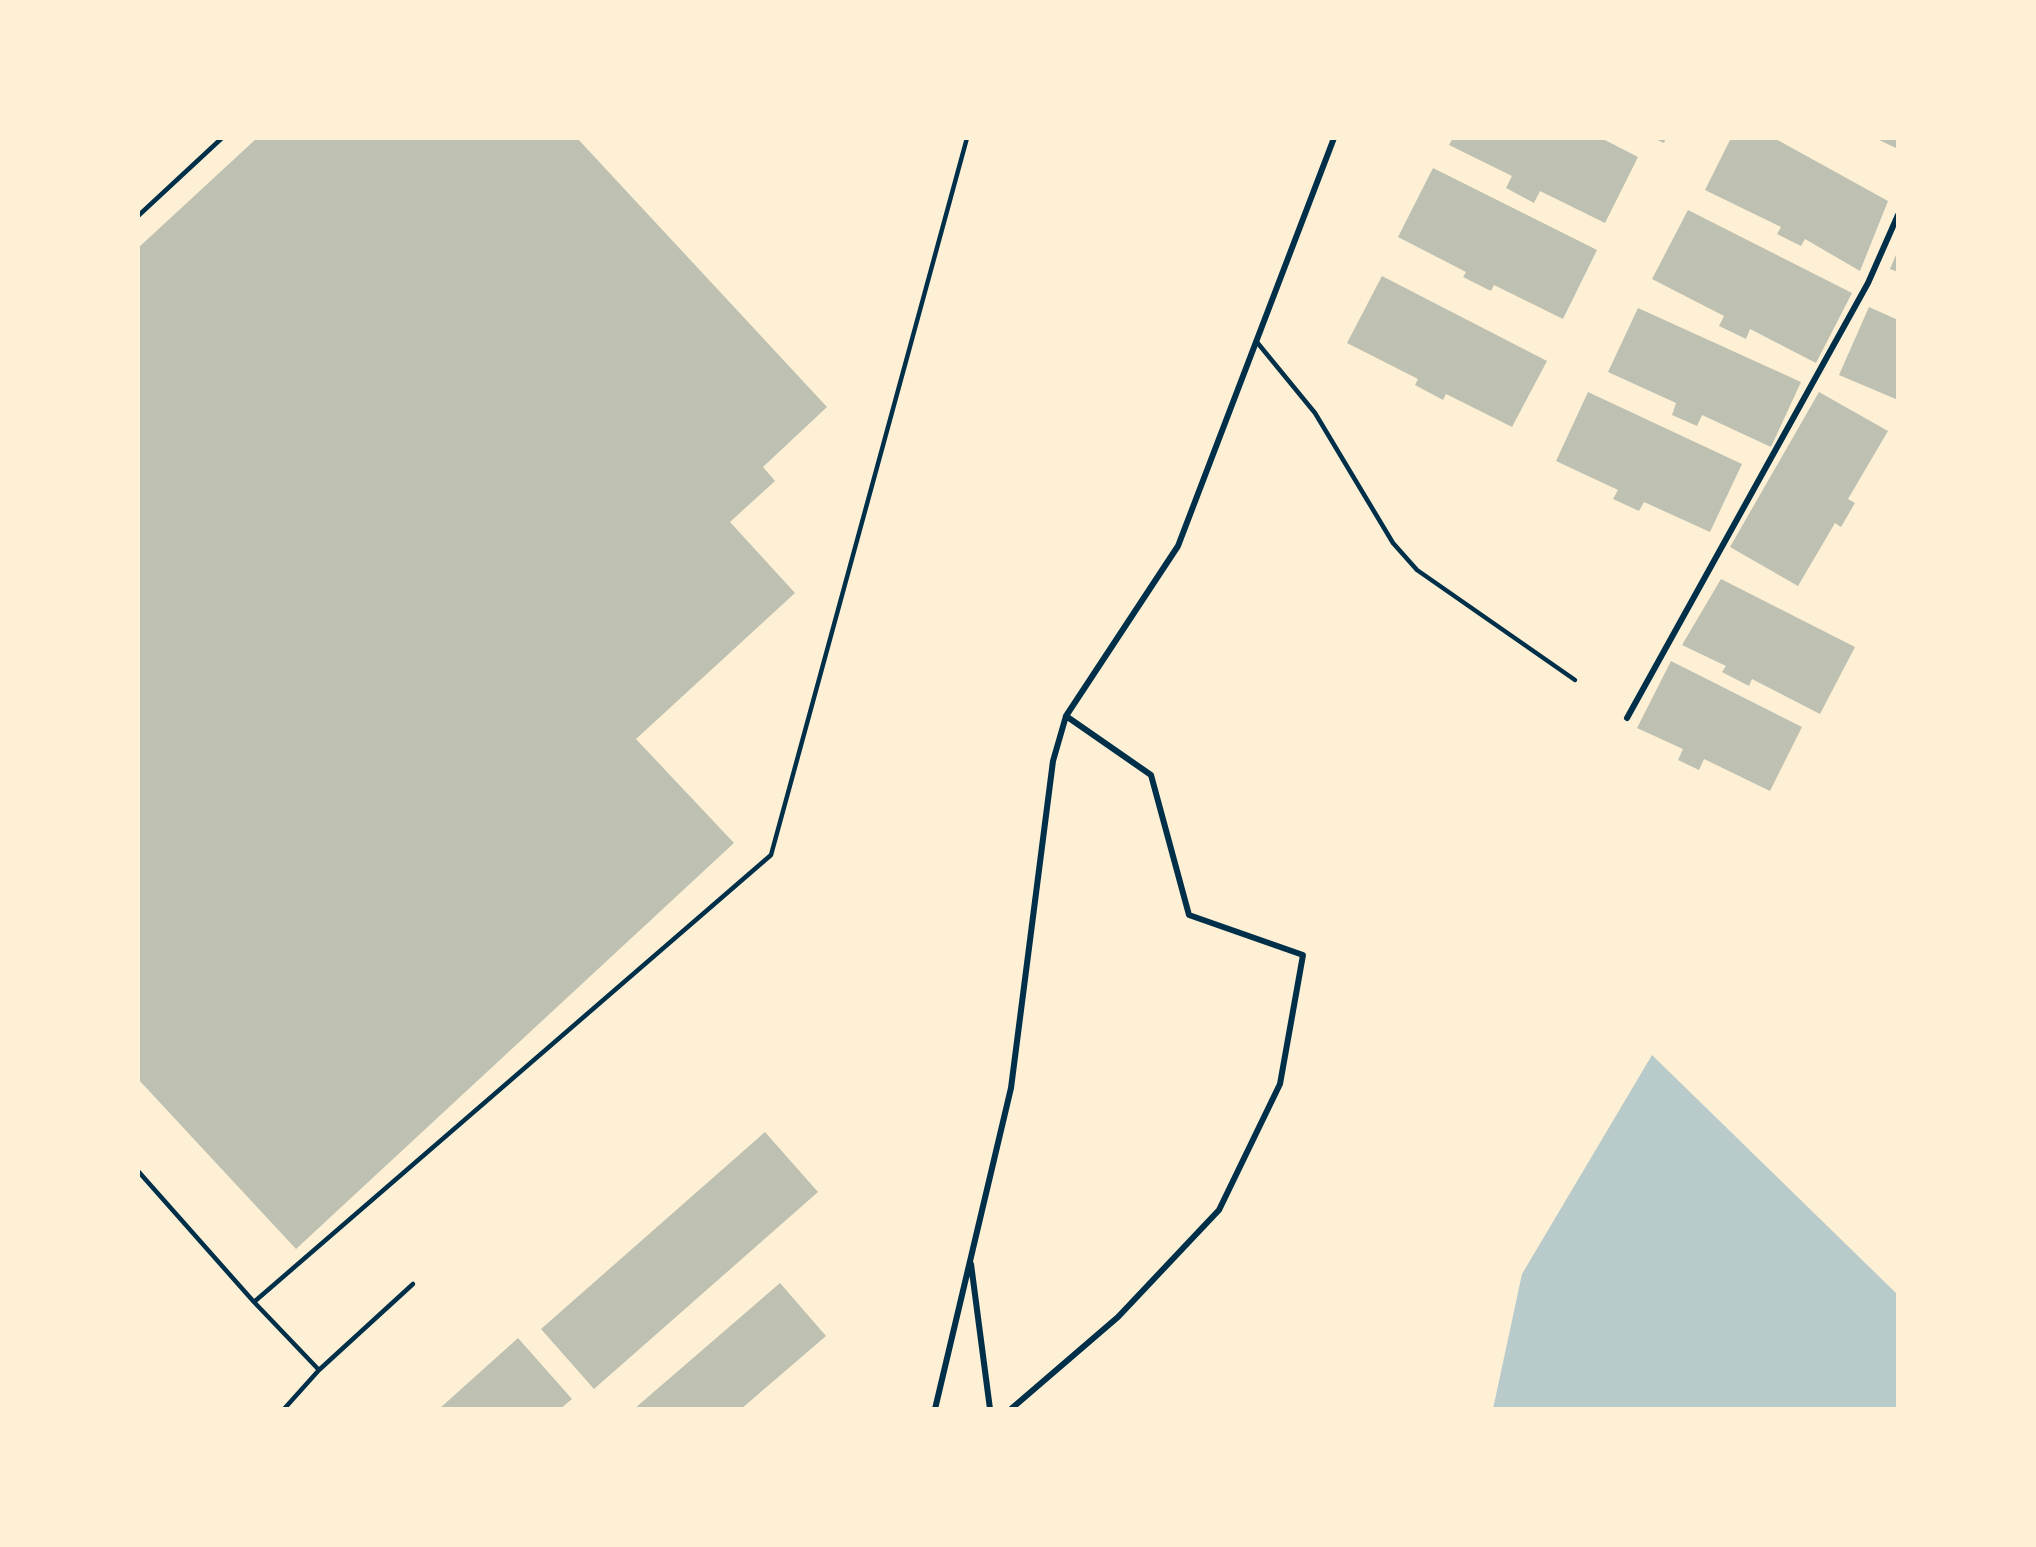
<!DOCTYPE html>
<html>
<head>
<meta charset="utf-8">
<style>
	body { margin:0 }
	#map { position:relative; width:2036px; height:1547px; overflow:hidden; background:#fdf0d5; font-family:"Exo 2",sans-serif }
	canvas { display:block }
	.frame { position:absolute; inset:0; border:140px solid #fdf0d5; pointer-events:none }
</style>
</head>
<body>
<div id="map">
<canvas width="2036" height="1547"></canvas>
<div class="frame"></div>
</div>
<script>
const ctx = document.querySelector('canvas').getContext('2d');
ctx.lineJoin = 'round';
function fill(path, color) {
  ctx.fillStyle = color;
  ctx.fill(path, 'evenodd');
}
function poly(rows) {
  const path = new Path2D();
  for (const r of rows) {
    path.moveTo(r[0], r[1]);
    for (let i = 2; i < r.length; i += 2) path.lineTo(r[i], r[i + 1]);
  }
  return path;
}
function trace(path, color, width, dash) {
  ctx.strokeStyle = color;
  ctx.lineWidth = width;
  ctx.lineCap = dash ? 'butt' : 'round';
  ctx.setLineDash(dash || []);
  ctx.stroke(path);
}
fill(poly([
	[1652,1055,1898,1295,1898,1409,1493,1409,1522,1274]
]), '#b9caca');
fill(poly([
	[257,138,577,138,827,407,763,467,775,481,730,522,795,593,636,739,734,843,296,1249,138,1079,138,248],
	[1453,138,1601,138,1638,157,1605,223,1540,191,1534,203,1506,188,1512,176,1449,145],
	[1653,138,1666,138,1664,143],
	[1731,138,1774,138,1888,201,1860,271,1805,239,1801,246,1777,234,1781,227,1705,190],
	[1875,138,1898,138,1898,149],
	[1433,168,1597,250,1563,319,1494,285,1491,291,1463,277,1466,272,1398,237],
	[1688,210,1852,293,1816,363,1750,329,1746,339,1719,326,1724,316,1652,279],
	[1898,250,1898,272,1890,269],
	[1382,276,1547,361,1512,427,1446,394,1443,400,1415,385,1418,379,1347,343],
	[1869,307,1898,320,1898,400,1839,375],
	[1638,308,1801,382,1771,447,1702,415,1697,426,1672,415,1676,403,1608,372],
	[1588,392,1742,464,1710,532,1644,502,1639,511,1613,499,1618,490,1556,461],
	[1819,392,1888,431,1848,499,1855,503,1841,527,1835,523,1798,586,1730,547],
	[1721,579,1855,647,1820,714,1752,679,1749,686,1722,672,1726,666,1682,645],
	[1671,661,1802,727,1770,791,1704,759,1699,770,1678,760,1683,749,1637,728],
	[765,1132,818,1192,594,1389,541,1329],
	[780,1283,826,1336,741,1409,634,1409],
	[518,1338,572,1399,560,1409,439,1409]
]), '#bec0b2');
trace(poly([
	[138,216,222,138],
	[1256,341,1315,413,1393,543,1417,570,1575,680],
	[138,1171,254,1302],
	[319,1370,254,1302,771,855,967,138],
	[284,1409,319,1370,413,1284]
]), '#003049', 4.5);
trace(poly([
	[1627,718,1868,283,1898,215],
	[971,1264,990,1409],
	[935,1409,1011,1088,1053,761,1066,716,1178,546,1334,138],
	[1011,1409,1118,1317,1219,1210,1280,1084,1303,955,1189,915,1151,775,1066,716]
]), '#003049', 6);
</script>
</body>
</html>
